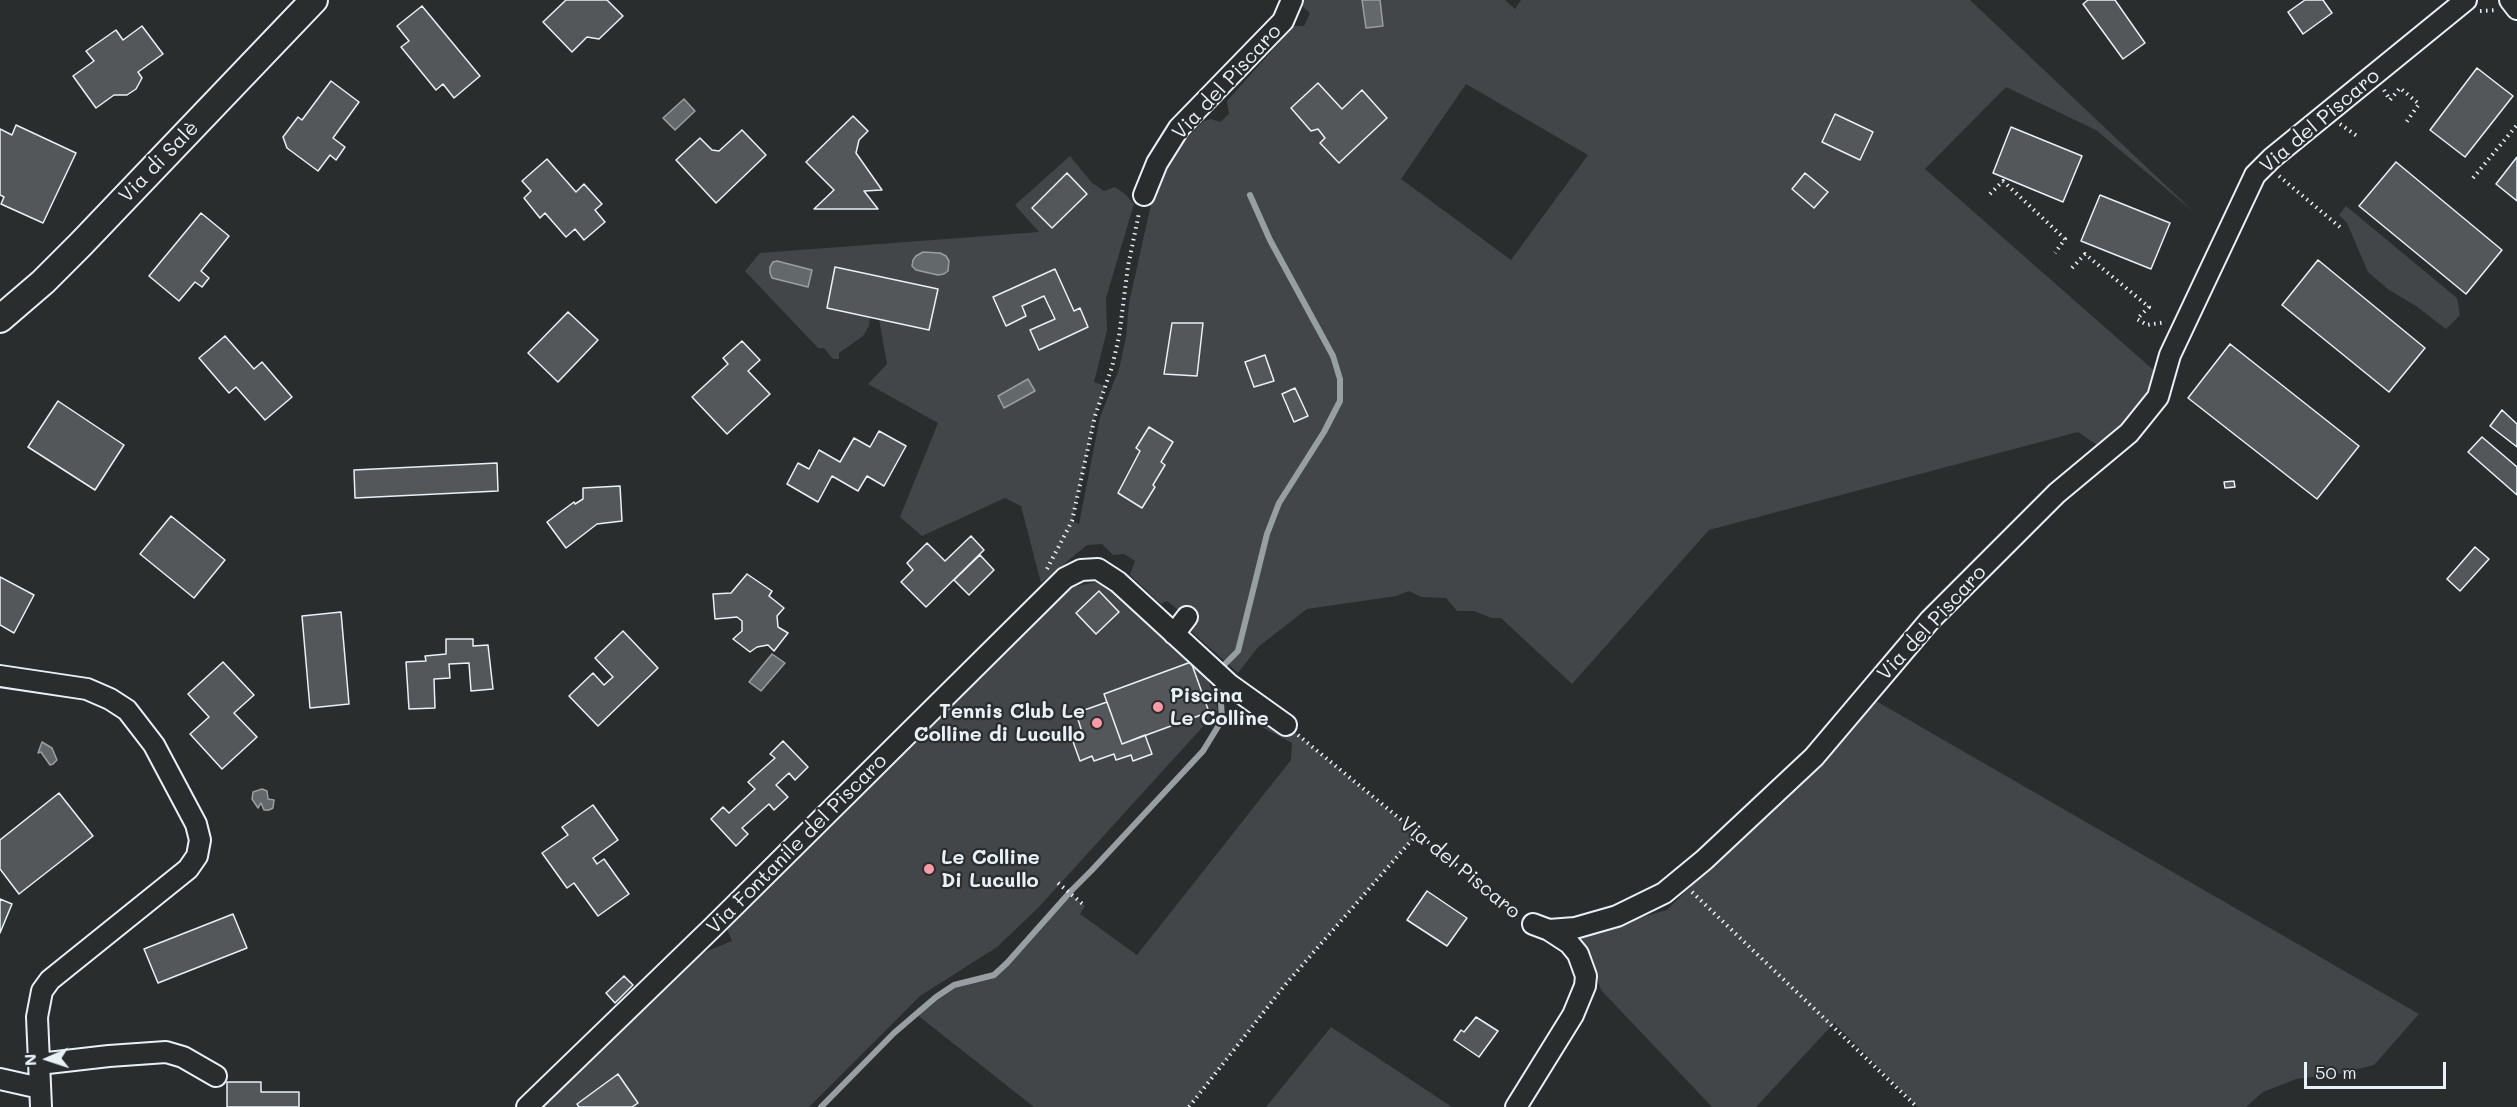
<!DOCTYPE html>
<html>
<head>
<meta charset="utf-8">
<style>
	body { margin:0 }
	#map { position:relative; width:2517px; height:1107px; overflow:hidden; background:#2a2d2e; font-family:Mali,sans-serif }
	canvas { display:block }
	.north { position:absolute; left:18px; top:1029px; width:60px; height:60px; -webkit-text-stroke:4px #2a2d2e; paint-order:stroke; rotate:267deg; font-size:16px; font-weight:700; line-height:24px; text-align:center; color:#e8f1f8 }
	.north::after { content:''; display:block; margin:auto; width:21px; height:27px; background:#e8f1f8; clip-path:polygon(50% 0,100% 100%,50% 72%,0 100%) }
	.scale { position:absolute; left:2304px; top:1062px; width:142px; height:27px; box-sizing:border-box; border:3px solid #e8f1f8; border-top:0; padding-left:8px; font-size:18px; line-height:21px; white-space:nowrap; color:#e8f1f8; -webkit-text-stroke:4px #2a2d2e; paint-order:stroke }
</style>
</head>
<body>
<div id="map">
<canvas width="2517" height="1107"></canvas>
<div class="north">N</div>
<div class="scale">50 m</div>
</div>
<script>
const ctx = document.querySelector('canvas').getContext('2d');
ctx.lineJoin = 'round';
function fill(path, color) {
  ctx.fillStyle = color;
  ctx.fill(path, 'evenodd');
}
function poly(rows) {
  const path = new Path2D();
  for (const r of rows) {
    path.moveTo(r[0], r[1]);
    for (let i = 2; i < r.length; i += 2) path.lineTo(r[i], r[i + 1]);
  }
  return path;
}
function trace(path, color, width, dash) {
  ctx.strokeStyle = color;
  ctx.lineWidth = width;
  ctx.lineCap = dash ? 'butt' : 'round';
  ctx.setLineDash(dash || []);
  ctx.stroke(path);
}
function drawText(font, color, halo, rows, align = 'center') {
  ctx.font = font + ' Mali,sans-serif';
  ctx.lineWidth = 4.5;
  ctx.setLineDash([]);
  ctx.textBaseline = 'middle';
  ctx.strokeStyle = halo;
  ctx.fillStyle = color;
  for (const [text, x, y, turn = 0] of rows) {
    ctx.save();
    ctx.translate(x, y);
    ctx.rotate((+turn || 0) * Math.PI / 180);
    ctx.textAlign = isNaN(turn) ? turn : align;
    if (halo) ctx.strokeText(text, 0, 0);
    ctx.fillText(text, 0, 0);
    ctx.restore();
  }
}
fill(poly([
	[1301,0,1505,0,1515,9,1521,0,1970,0,2195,213,2096,130,2006,87,1925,169,2158,374,2131,418,2100,447,2078,432,1709,530,1572,684,1501,618,1492,618,1474,611,1457,611,1446,598,1421,597,1409,591,1396,596,1307,609,1258,647,1238,673,1192,632,1195,623,1167,601,1161,604,1130,575,1135,561,1124,554,1113,555,1102,544,1087,545,1041,583,1021,506,1005,498,922,536,900,517,938,423,868,384,887,364,879,319,870,317,869,326,863,336,839,353,839,359,833,359,824,348,818,348,745,271,760,253,1039,232,1015,205,1070,156,1092,183,1104,191,1115,187,1125,194,1134,204,1106,298,1107,330,1094,382,1105,386,1095,416,1072,521,1079,524,1100,417,1119,369,1126,337,1129,303,1152,200,1172,157,1181,144,1204,121,1211,119,1220,122,1229,114,1227,101,1294,26,1304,26,1310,13,1303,7],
	[1318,83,1342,109,1362,90,1387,118,1339,163,1320,143,1325,138,1318,129,1311,131,1291,108],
	[1466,84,1588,155,1511,260,1401,179],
	[1067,174,1087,194,1052,228,1032,208],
	[1055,270,1074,311,1080,309,1088,327,1039,349,1030,330,1054,319,1044,296,1022,306,1026,316,1006,325,993,297],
	[1172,323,1203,323,1197,376,1164,373],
	[1265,355,1274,381,1254,387,1245,362],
	[1295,388,1308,415,1295,422,1282,395],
	[1149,427,1173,442,1161,462,1165,465,1142,508,1118,493,1140,451,1136,448],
	[2346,206,2457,298,2460,315,2446,329,2416,306,2389,290,2368,272,2347,223,2339,215],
	[1101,581,1171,646,1206,673,1218,710,1038,908,997,947,920,996,809,1107,632,1107,638,1102,618,1075,577,1104,579,1107,540,1107,695,956,732,941,726,926,1067,588],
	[1876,701,2419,1014,2374,1065,2338,1074,2296,1079,2263,1092,2246,1107,1918,1107,1834,1023,1756,1107,1712,1107,1601,990,1589,952,1579,940,1582,934,1667,910],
	[1259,705,1286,725,1417,834,1285,985,1189,1107,1034,1107,916,1014,954,985,994,975,1069,893,1085,906,1080,914,1137,955,1291,760,1292,743,1260,726],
	[1331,1027,1452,1107,1266,1107]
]), '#424648');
const water = poly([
	[1362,0,1380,0,1383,26,1366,28,1362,0],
	[684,99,695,111,675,130,663,118,684,99],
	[923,252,940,253,946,256,949,261,948,271,944,274,938,275,916,270,912,266,913,260,916,256,923,252],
	[777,261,812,270,808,287,772,278,770,273,770,267,773,262,777,261],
	[1028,379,1035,391,1004,408,998,396,1028,379],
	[772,654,785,663,761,691,749,682,772,654],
	[42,742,52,748,57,760,53,764,50,765,41,752,38,753,42,742],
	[262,789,267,791,268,799,274,800,273,808,269,810,264,810,261,803,258,808,252,799,253,792,262,789]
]);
fill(water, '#63686b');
trace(water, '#989fa3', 1.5);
trace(poly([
	[1225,664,1238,651,1267,534,1279,503,1324,432,1340,401,1340,379,1333,356,1270,240,1250,195],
	[821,1107,894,1033,936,997,954,985,994,975,1007,963,1071,891,1092,870,1203,751,1222,720,1220,685]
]), '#989fa3', 6);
const building = poly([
	[566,0,607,0,623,16,599,39,587,37,572,52,543,22,566,0],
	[2088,0,2115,0,2145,43,2123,59,2083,4,2088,0],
	[2305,0,2323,0,2332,13,2303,34,2288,12,2305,0],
	[422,6,480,76,454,98,443,84,436,90,401,47,409,41,397,26,422,6],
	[142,26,163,54,138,72,142,78,136,89,127,95,114,95,96,108,73,76,94,61,86,51,116,30,123,40,142,26],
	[2477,68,2513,96,2465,157,2430,130,2477,68],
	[331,81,359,102,333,138,345,147,336,160,330,155,318,171,287,148,283,137,298,117,302,120,331,81],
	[1318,83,1342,109,1362,90,1387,118,1339,163,1320,143,1325,138,1318,129,1311,131,1291,108,1318,83],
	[1835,114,1873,132,1860,160,1822,142,1835,114],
	[853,116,868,131,859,140,856,153,882,190,864,191,878,209,814,209,834,190,806,162,853,116],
	[16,125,76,153,43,223,1,204,4,197,0,195,0,129,12,135,16,125],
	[2011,127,2082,156,2063,202,1993,173,2011,127],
	[742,130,766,155,716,203,676,160,700,138,712,150,719,151,742,130],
	[2517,157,2517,201,2496,184,2517,157],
	[547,159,576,192,584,184,602,204,595,210,605,222,584,240,575,229,566,237,545,213,540,218,524,198,531,191,522,181,547,159],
	[2396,162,2502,250,2466,294,2359,206,2396,162],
	[1067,173,1087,194,1052,228,1032,208,1067,173],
	[1805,173,1828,192,1814,208,1792,189,1805,173],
	[2100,195,2170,223,2151,269,2081,241,2100,195],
	[201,213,229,236,201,271,209,278,202,287,195,282,179,301,149,276,201,213],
	[2318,260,2425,348,2389,392,2282,305,2318,260],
	[835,267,938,289,929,330,827,308,835,267],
	[1055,269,1074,311,1080,308,1088,327,1039,350,1030,330,1055,319,1044,296,1022,306,1026,316,1006,326,993,297,1055,269],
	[568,312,598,340,558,382,528,353,568,312],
	[1172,323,1203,323,1197,376,1164,374,1172,323],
	[225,336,254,369,262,362,292,397,265,420,236,387,229,393,199,358,225,336],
	[742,341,760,360,748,371,770,394,727,434,692,397,728,364,723,358,742,341],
	[2230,344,2359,446,2317,499,2188,398,2230,344],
	[1265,355,1274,381,1254,387,1245,362,1265,355],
	[1295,388,1308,416,1294,422,1282,394,1295,388],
	[58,401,124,445,95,490,28,447,58,401],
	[2502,410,2517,424,2517,447,2490,426,2502,410],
	[1149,427,1173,442,1161,462,1165,465,1153,485,1155,487,1142,508,1118,493,1140,451,1136,448,1149,427],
	[879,431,906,446,884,486,867,476,858,491,832,476,818,502,787,484,798,463,809,469,819,450,840,462,854,438,870,447,879,431],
	[2482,437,2517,467,2517,495,2468,452,2482,437],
	[497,463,498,491,355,498,354,470,497,463],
	[2234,481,2235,487,2225,488,2224,482,2234,481],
	[620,486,622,521,597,524,566,548,547,522,574,502,575,504,583,499,583,488,620,486],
	[171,516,225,560,194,598,140,554,171,516],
	[971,536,984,550,926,607,901,582,913,570,907,563,927,543,945,561,971,536],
	[2475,547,2489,559,2460,591,2447,579,2475,547],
	[980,555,994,570,969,595,954,580,980,555],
	[747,574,772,591,769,596,784,608,777,616,778,627,788,633,774,651,768,645,757,647,750,652,733,639,742,631,742,621,737,617,715,619,713,594,731,593,747,574],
	[0,577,34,595,14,633,0,625,0,577],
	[1099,591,1119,612,1096,634,1076,613,1099,591],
	[341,612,349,704,310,708,302,616,341,612],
	[623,631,658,668,598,726,569,696,593,673,604,685,613,677,595,658,623,631],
	[446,639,473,639,473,646,488,645,493,689,471,691,469,663,449,664,450,678,434,679,435,708,409,709,406,662,426,661,425,656,446,654,446,639],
	[223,662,254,695,234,713,257,737,222,769,190,734,209,717,188,694,223,662],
	[1191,662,1209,712,1122,744,1104,694,1191,662],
	[1107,702,1122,744,1145,735,1152,754,1133,761,1131,755,1116,760,1114,754,1094,761,1092,756,1080,761,1071,736,1082,732,1076,713,1107,702],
	[783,741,808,767,795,780,789,773,776,785,788,797,774,810,769,804,742,828,748,834,736,846,711,819,723,807,729,813,755,789,748,782,775,758,770,754,783,741],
	[59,793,93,836,19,894,0,869,0,840,59,793],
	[593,805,618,840,593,858,597,864,604,859,629,894,598,916,574,883,567,888,542,853,568,835,562,827,593,805],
	[1427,891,1467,918,1447,946,1407,920,1427,891],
	[0,899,12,904,0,933,0,899],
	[233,914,247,948,158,983,144,949,233,914],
	[624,976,633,985,615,1003,606,993,624,976],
	[1476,1017,1498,1031,1479,1057,1454,1040,1461,1030,1464,1032,1476,1017],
	[618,1074,638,1103,632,1107,579,1107,577,1104,618,1074],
	[227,1082,261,1082,261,1092,299,1092,299,1107,227,1107,227,1082]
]);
fill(building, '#535759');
trace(building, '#e8f1f8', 1.5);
const minor = poly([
	[2510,0,2517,9],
	[1144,195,1157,163,1179,128,1283,21,1292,0],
	[1174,634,1187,617],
	[0,676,87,689,110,699,127,710,154,745,196,824,200,840,197,856,188,869,50,980,42,991,37,1017,41,1107],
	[1533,924,1549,930,1575,928,1617,916,1664,893,1704,860,1814,757,1930,620,2057,493,2129,433,2158,397,2170,355,2255,175,2272,158,2466,0],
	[39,1064,109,1056,166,1052,183,1057,216,1076],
	[0,1079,40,1088],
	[527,1107,712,928,1065,578,1081,570,1098,569,1118,582,1230,685,1286,725],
	[1516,1107,1573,1015,1585,986,1586,976,1578,954,1569,943,1549,930]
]);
const major = poly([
	[0,319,43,282,81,244,314,0]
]);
trace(minor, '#e8f1f8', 24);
trace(major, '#e8f1f8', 30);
trace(poly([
	[2480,11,2497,10],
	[2384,90,2390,100,2400,88,2419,104,2405,124],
	[2340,124,2357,136],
	[2279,176,2341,228],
	[2473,178,2517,125],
	[1990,194,2003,181,2065,239,2055,253],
	[2072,268,2085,254,2149,307,2137,319,2147,325,2166,322],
	[1047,569,1072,521,1095,416,1112,367,1119,337,1128,266,1139,213],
	[1298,735,1517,915],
	[1058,883,1085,906],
	[1692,892,1917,1107],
	[1189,1107,1285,985,1417,834]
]), '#e8f1f8', 4, [1.5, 4.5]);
trace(minor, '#2a2d2e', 20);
trace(major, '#2a2d2e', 26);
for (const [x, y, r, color] of [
	[1158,707,6,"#ff9aa2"],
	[1097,723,6,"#ff9aa2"],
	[929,869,6,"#ff9aa2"]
]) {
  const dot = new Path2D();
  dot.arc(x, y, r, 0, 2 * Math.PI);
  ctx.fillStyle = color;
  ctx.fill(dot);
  trace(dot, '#2a2d2e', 2);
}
drawText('20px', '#e8f1f8', '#2a2d2e', [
	["Via del Piscaro",1227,82,-47],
	["Via del Piscaro",2320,121,-40],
	["Via di Salè",159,162,-46],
	["Via del Piscaro",1932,623,-47],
	["Via Fontanile del Piscaro",797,844,-45],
	["Via del Piscaro",1460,868,39]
]);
drawText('bold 20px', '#e8f1f8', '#2a2d2e', [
	["Piscina",1170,696],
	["Le Colline",1170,719],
	["Tennis Club Le",1085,712,"right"],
	["Colline di Lucullo",1085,735,"right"],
	["Le Colline",941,858],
	["Di Lucullo",941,881]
], 'left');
</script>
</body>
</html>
